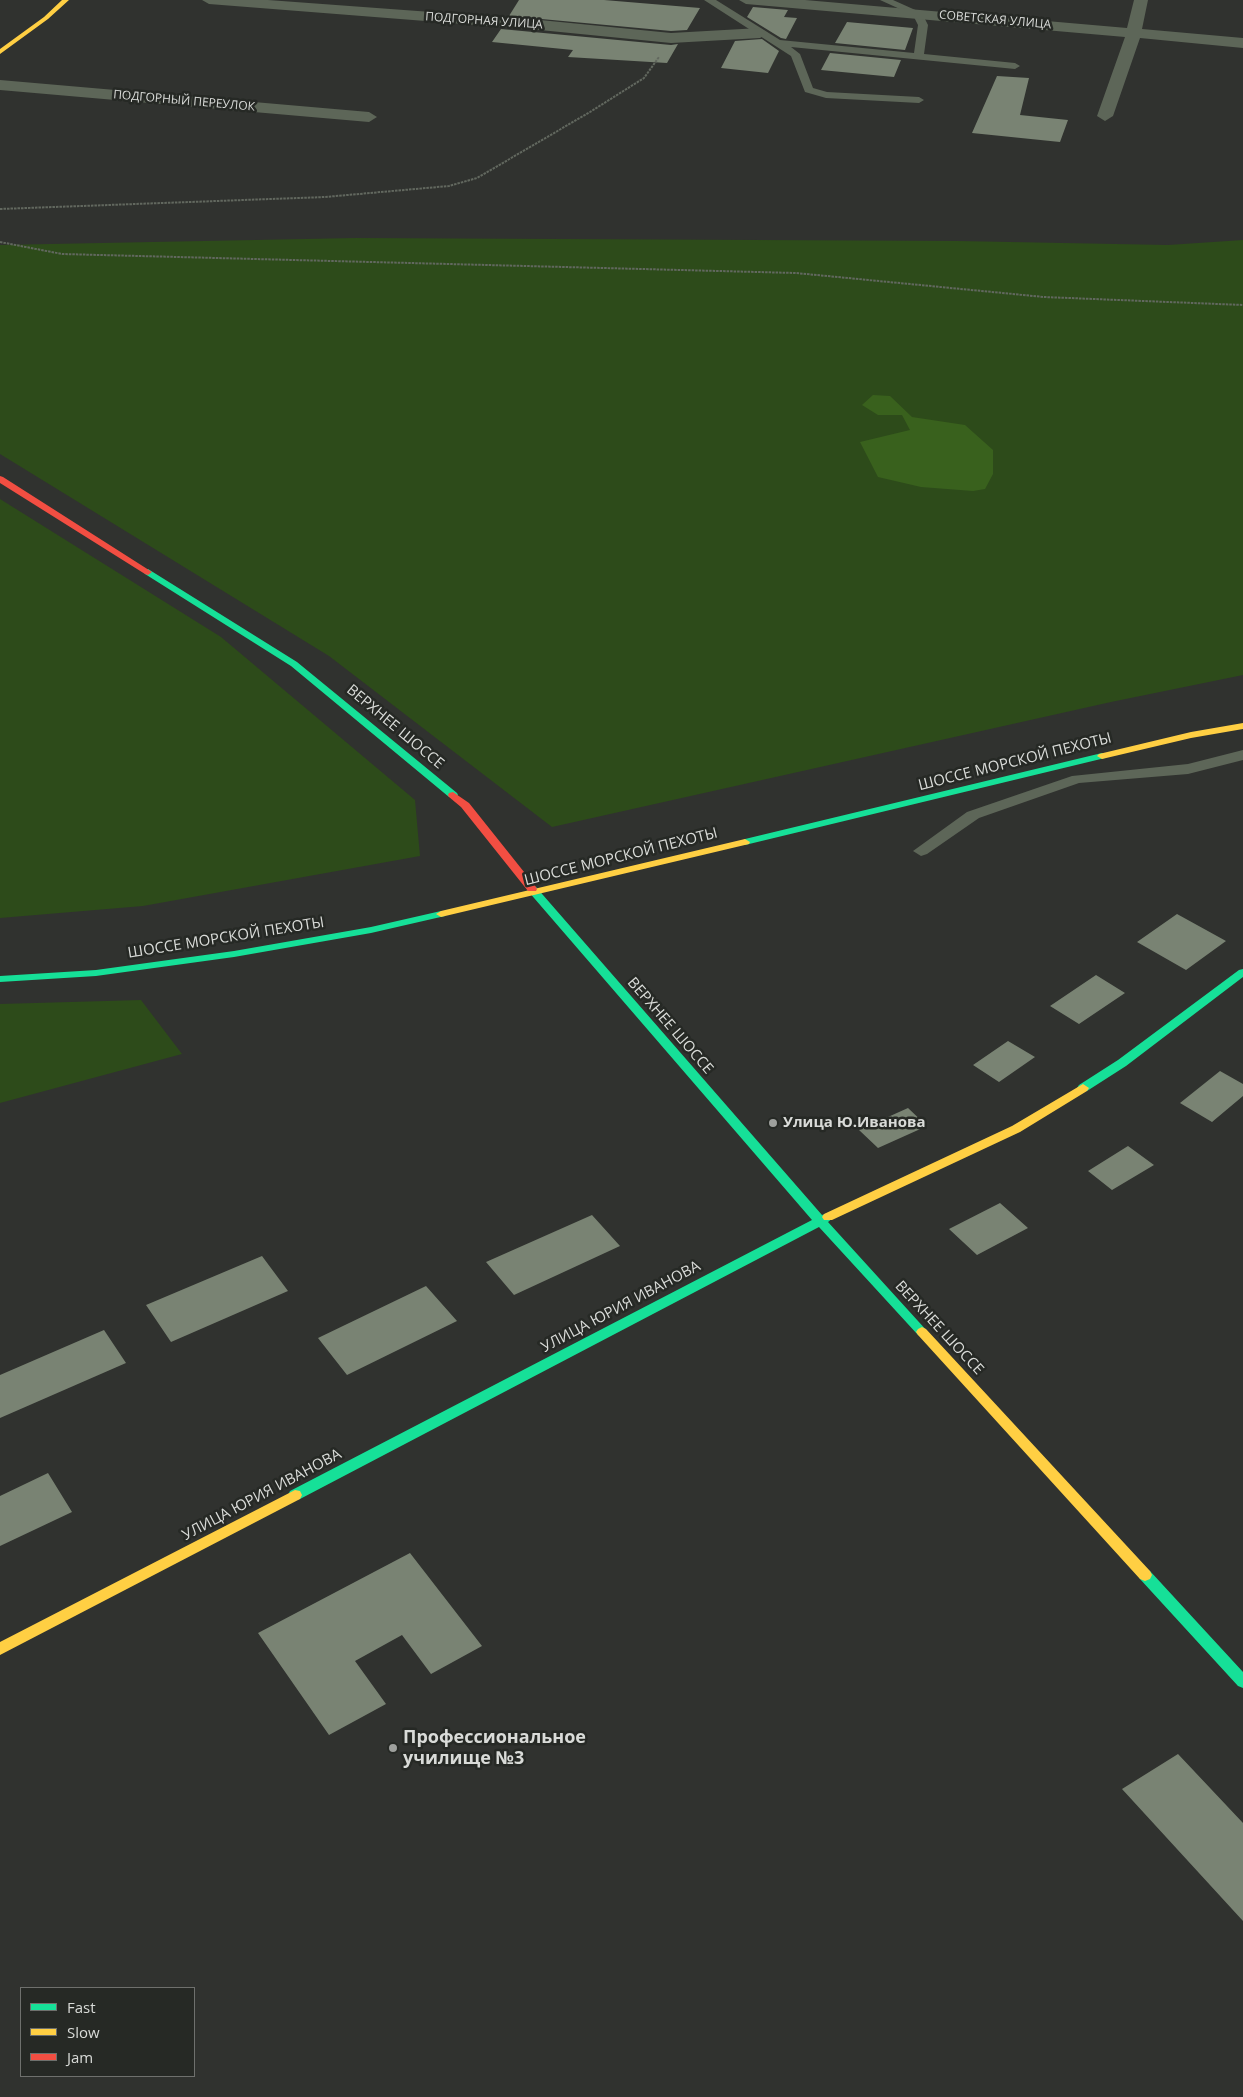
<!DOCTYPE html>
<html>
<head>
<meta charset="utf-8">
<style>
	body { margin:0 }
	#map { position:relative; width:1243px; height:2097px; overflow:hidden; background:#30322f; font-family:"Open Sans",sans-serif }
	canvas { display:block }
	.legend { position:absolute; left:20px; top:1987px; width:175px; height:90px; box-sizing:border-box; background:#262925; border:1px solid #6e706d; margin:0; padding:6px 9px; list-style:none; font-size:15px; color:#d9dbd8 }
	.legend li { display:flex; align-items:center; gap:10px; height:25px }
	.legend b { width:25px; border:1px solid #6e706d }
</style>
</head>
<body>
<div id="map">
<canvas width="1243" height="2097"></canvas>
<ul class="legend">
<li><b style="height:6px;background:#16e098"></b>Fast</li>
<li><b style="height:6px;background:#ffcf43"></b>Slow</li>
<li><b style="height:6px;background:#f24e42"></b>Jam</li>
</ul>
</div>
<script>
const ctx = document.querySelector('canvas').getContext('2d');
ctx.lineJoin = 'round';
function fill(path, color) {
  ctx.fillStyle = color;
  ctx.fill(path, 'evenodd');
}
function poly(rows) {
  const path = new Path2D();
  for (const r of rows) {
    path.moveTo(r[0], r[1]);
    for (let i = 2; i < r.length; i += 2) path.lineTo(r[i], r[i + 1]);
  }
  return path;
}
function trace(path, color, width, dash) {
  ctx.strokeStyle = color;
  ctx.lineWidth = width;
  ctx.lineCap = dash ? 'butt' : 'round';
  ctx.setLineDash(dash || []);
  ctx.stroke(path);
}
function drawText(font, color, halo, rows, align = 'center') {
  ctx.font = font + ' "Open Sans",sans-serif';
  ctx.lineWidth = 5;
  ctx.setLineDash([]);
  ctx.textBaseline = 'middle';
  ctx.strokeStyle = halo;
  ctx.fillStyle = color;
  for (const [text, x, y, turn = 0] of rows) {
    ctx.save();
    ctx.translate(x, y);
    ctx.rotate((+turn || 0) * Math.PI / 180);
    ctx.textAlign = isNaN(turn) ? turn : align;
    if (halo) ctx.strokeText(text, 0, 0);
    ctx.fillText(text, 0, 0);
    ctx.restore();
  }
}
fill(poly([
	[356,238,958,241,1168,245,1243,240,1243,675,1111,702,552,827,329,656,0,454,0,245],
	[0,499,221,637,415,800,420,856,143,906,0,918],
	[141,1000,182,1054,0,1103,0,1004]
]), '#2d4b1a');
fill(poly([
	[873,395,890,396,912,417,965,425,993,450,993,474,985,489,973,491,921,487,878,477,860,442,910,430,902,415,878,415,862,405]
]), '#39611d');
fill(poly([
	[519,0,604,0,700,8,687,30,671,31,509,16],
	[753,7,788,10,784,17,797,18,786,39,781,38,747,17],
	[847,22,913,28,905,50,835,43],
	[501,29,671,45,678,44,667,63,568,57,573,50,492,42],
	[762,39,779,51,768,73,721,68,735,41],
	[830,53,901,60,894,77,821,70],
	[997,76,1029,78,1020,115,1068,120,1060,142,972,133],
	[1177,914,1226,941,1186,970,1137,942],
	[1096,975,1125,993,1079,1024,1050,1006],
	[1008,1041,1035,1057,999,1082,973,1065],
	[1220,1071,1243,1084,1243,1096,1212,1122,1180,1103],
	[908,1108,927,1126,878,1148,859,1130],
	[1128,1146,1154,1165,1112,1190,1088,1171],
	[1000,1203,1028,1228,977,1255,949,1229],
	[592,1215,620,1246,514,1295,486,1262],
	[262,1256,288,1291,171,1342,146,1305],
	[426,1286,457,1321,347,1375,318,1338],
	[104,1330,126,1363,0,1418,0,1375],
	[48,1473,72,1512,0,1546,0,1496],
	[410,1553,482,1646,431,1674,402,1635,355,1661,386,1704,329,1735,258,1633],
	[1178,1754,1243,1823,1243,1921,1122,1789]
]), '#798373');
trace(poly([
	[0,209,325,197,449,186,477,178,590,112,644,78,659,57],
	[0,242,62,254,796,273,1044,297,1243,305]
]), '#62685f', 2, [2.5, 1]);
fill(poly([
	[704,0,716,0,780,40,914,53,918,25,913,15,880,0,893,0,922,13,928,25,924,54,1015,63,1020,66,1015,69,791,47,800,54,813,88,827,92,919,97,924,100,919,103,826,98,805,92,791,56,704,0],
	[1243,750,1243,760,1188,774,1079,783,979,818,927,854,921,856,913,851,967,812,1072,776,1188,764,1243,750]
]), '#5d6658');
fill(poly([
	[202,0,268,0,540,20,671,33,760,28,768,33,760,38,671,43,540,30,209,4,202,0],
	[739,0,805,0,1127,28,1134,0,1148,0,1142,29,1243,38,1243,48,1140,38,1113,116,1105,121,1097,116,1125,37,746,4,739,0],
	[0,80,369,112,377,117,369,122,0,90,0,80]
]), '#5d6658');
fill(poly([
	[148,569,297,662,457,793,458,795,457,797,449,797,291,666,145,574,144,572,148,569],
	[1102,753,1105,754,1107,756,1105,758,745,845,740,842,745,839,1102,753],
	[532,886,536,887,822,1215,828,1213,832,1214,834,1217,828,1222,928,1332,926,1335,922,1337,918,1335,819,1227,300,1499,295,1500,290,1499,288,1495,290,1491,812,1220,528,891,527,889,532,886],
	[441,911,446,914,445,916,371,933,234,957,96,976,0,982,0,976,96,970,234,951,371,927,441,911],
	[1243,969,1243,977,1126,1066,1087,1091,1079,1091,1077,1088,1079,1085,1118,1060,1239,970,1243,969],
	[1145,1569,1150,1571,1243,1672,1243,1688,1238,1686,1140,1579,1138,1575,1140,1571,1145,1569]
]), '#16e098');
fill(poly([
	[62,0,69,0,48,19,0,54,0,49,44,17,62,0],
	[1243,723,1243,729,1191,738,1102,759,1097,756,1099,754,1191,732,1243,723],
	[745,839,750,842,749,844,441,917,436,914,441,911,745,839],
	[1083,1084,1089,1088,1087,1091,1020,1132,832,1220,824,1220,822,1217,824,1214,1012,1126,1083,1084],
	[922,1327,926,1329,1150,1571,1152,1575,1150,1579,1145,1581,1140,1579,918,1335,916,1332,918,1329,922,1327],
	[295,1490,300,1491,302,1495,300,1499,0,1655,0,1642,295,1490]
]), '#ffcf43');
fill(poly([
	[0,476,3,477,152,572,148,575,145,574,0,483,0,476],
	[453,792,469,803,536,887,537,889,536,891,528,891,461,807,449,797,448,795,449,793,453,792]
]), '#f24e42');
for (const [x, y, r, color] of [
	[773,1123,5,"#9ea09d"],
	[393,1748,5,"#9ea09d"]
]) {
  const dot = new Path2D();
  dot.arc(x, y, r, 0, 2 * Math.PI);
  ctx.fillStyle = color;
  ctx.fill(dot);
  trace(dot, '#262925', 2);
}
drawText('12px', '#d9dbd8', '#262925', [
	["СОВЕТСКАЯ УЛИЦА",995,20,5],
	["ПОДГОРНАЯ УЛИЦА",484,21,4],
	["ПОДГОРНЫЙ ПЕРЕУЛОК",184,101,5]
]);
drawText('15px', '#d9dbd8', '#262925', [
	["ВЕРХНЕЕ ШОССЕ",395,727,40],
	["ШОССЕ МОРСКОЙ ПЕХОТЫ",1015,762,-14],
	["ШОССЕ МОРСКОЙ ПЕХОТЫ",621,857,-14],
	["ШОССЕ МОРСКОЙ ПЕХОТЫ",226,938,-9],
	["ВЕРХНЕЕ ШОССЕ",670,1026,49],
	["УЛИЦА ЮРИЯ ИВАНОВА",621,1307,-28],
	["ВЕРХНЕЕ ШОССЕ",939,1328,47],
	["УЛИЦА ЮРИЯ ИВАНОВА",262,1495,-28]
]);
drawText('bold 15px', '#d9dbd8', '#262925', [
	["Улица Ю.Иванова",783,1123]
], 'left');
drawText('bold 18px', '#d9dbd8', '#262925', [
	["Профессиональное",403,1738],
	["училище №3",403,1759]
], 'left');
</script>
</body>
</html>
